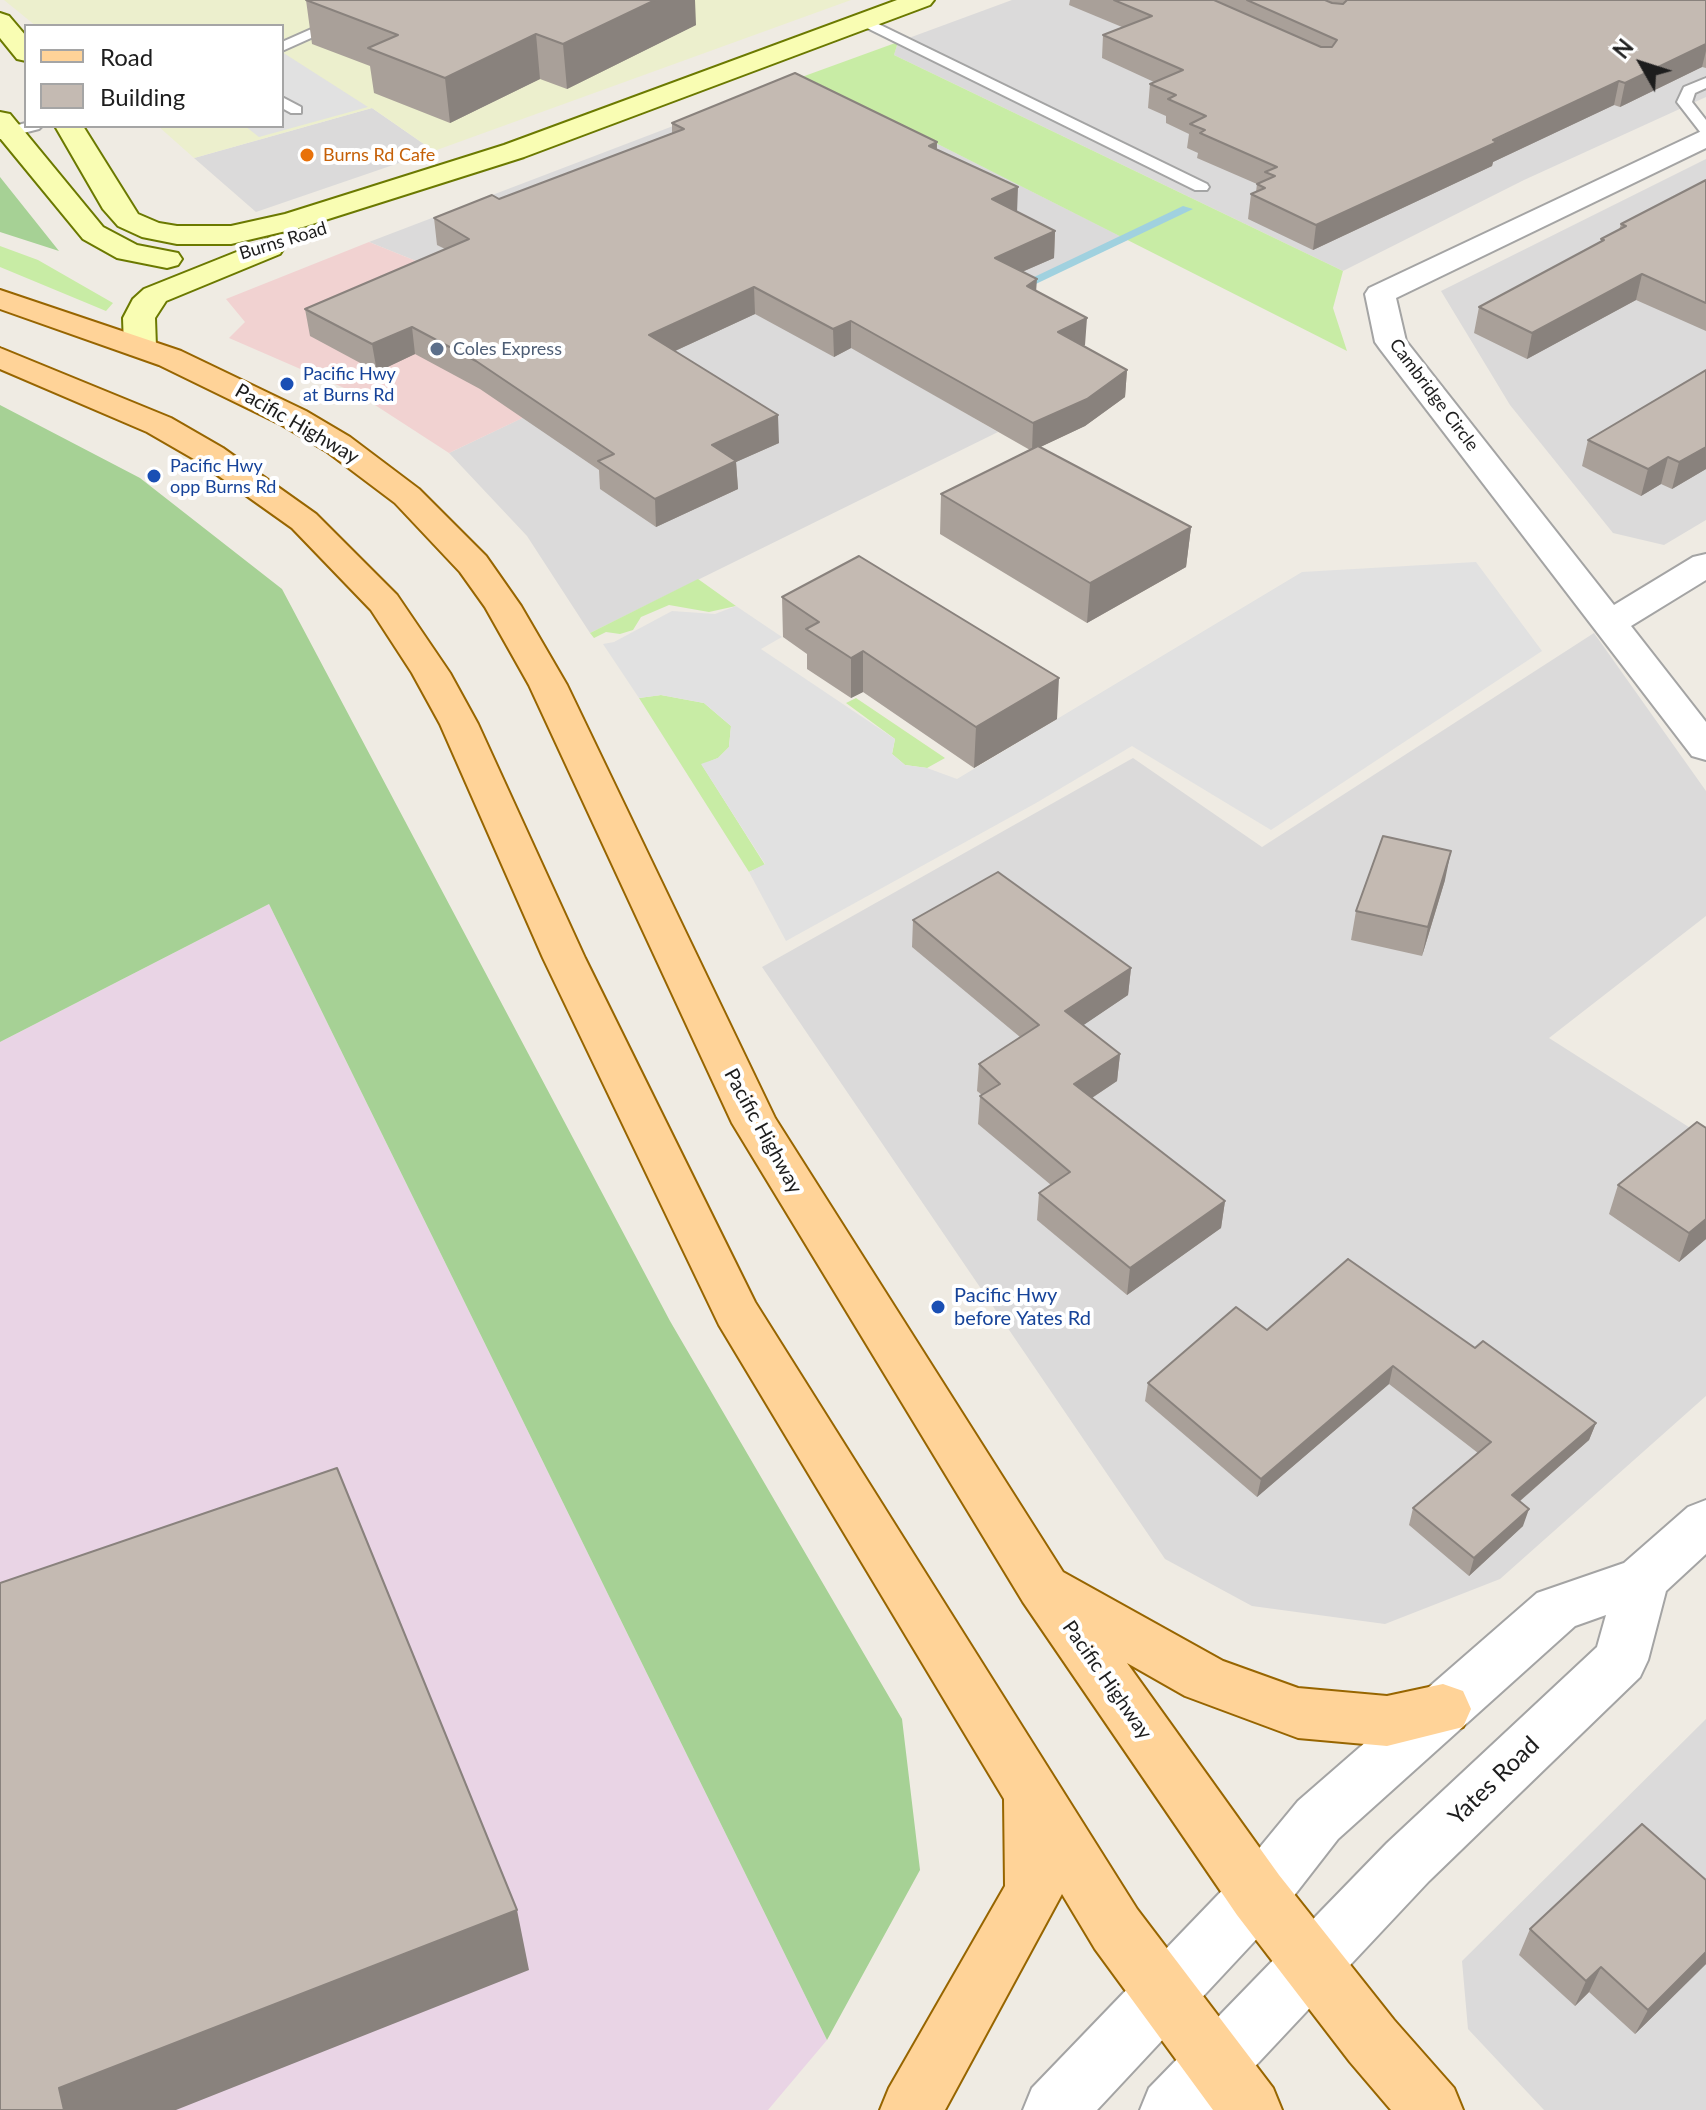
<!DOCTYPE html>
<html>
<head>
<meta charset="utf-8">
<style>
	body { margin:0 }
	#map { position:relative; width:1706px; height:2110px; overflow:hidden; background:#efebe3; font-family:Lato,sans-serif }
	canvas { display:block }
	.legend { position:absolute; left:24px; top:24px; width:260px; height:104px; box-sizing:border-box; background:#fff; border:2px solid #a5a5a5; margin:0; padding:10px 14px; list-style:none; font-size:24px; color:#1d1d1d }
	.legend li { display:flex; align-items:center; gap:16px; height:40px }
	.legend b { width:40px; border:2px solid #a5a5a5 }
	.north { position:absolute; left:1602px; top:24px; width:80px; height:80px; -webkit-text-stroke:6px #fff; paint-order:stroke; rotate:309deg; font-size:22px; font-weight:700; line-height:32px; text-align:center; color:#1d1d1d }
	.north::after { content:''; display:block; margin:auto; width:28px; height:36px; background:#1d1d1d; clip-path:polygon(50% 0,100% 100%,50% 72%,0 100%) }
</style>
</head>
<body>
<div id="map">
<canvas width="1706" height="2110"></canvas>
<ul class="legend">
<li><b style="height:10px;background:#ffd398"></b>Road</li>
<li><b style="height:22px;background:#c4bab2"></b>Building</li>
</ul>
<div class="north">N</div>
</div>
<script>
const ctx = document.querySelector('canvas').getContext('2d');
ctx.lineJoin = 'round';
function fill(path, color) {
  ctx.fillStyle = color;
  ctx.fill(path, 'evenodd');
}
function poly(rows) {
  const path = new Path2D();
  for (const r of rows) {
    path.moveTo(r[0], r[1]);
    for (let i = 2; i < r.length; i += 2) path.lineTo(r[i], r[i + 1]);
  }
  return path;
}
function trace(path, color, width, dash) {
  ctx.strokeStyle = color;
  ctx.lineWidth = width;
  ctx.lineCap = dash ? 'butt' : 'round';
  ctx.setLineDash(dash || []);
  ctx.stroke(path);
}
function drawText(font, color, halo, rows, align = 'center') {
  ctx.font = font + ' Lato,sans-serif';
  ctx.lineWidth = 8;
  ctx.setLineDash([]);
  ctx.textBaseline = 'middle';
  ctx.strokeStyle = halo;
  ctx.fillStyle = color;
  for (const [text, x, y, turn = 0] of rows) {
    ctx.save();
    ctx.translate(x, y);
    ctx.rotate((+turn || 0) * Math.PI / 180);
    ctx.textAlign = isNaN(turn) ? turn : align;
    if (halo) ctx.strokeText(text, 0, 0);
    ctx.fillText(text, 0, 0);
    ctx.restore();
  }
}
fill(poly([
	[1012,0,1706,0,1706,97,1524,180,1343,271,894,55,898,42],
	[799,78,817,83,1128,240,864,354,998,432,590,633,527,536,449,453,641,361,505,297,369,242],
	[372,108,434,151,256,212,194,158],
	[1706,159,1706,520,1664,545,1613,533,1510,405,1441,291],
	[1594,633,1706,791,1706,916,1549,1038,1706,1138,1706,1396,1500,1579,1385,1624,1252,1606,1165,1559,762,967,1133,758,1262,847],
	[1706,1719,1706,2110,1544,2110,1468,2029,1462,1961]
]), '#dbdada');
fill(poly([
	[369,242,505,297,642,361,449,453,358,394,229,338,245,322,226,299]
]), '#f1d2d1');
fill(poly([
	[269,904,827,2040,768,2110,0,2110,0,1042]
]), '#e9d4e5');
fill(poly([
	[4,0,851,0,434,151,372,108,194,158,158,126,282,126,282,26,36,26]
]), '#ecefcd');
fill(poly([
	[898,42,894,55,1343,271,1333,308,1347,351,817,83,799,78],
	[0,246,38,260,113,303,106,311,0,267],
	[698,579,736,606,709,612,669,605,641,617,633,630,620,634,606,632,594,638,590,633],
	[661,695,704,703,731,726,729,747,718,758,702,765,765,865,749,872,639,698],
	[856,698,945,758,927,768,905,765,892,754,895,739,846,703]
]), '#c8eca5');
fill(poly([
	[0,177,59,251,0,232],
	[0,405,140,478,282,589,670,1321,902,1719,920,1870,827,2040,269,904,0,1042]
]), '#a6d195');
fill(poly([
	[282,52,368,107,259,137,245,126,282,126],
	[1476,562,1542,651,1271,830,1132,746,1036,803,786,941,749,872,765,864,701,764,718,758,729,747,731,726,704,703,661,695,639,698,603,644,614,642,672,611,715,614,736,606,782,637,761,649,895,739,892,754,905,765,927,768,957,779,1302,572]
]), '#e1e1e1');
fill(poly([
	[1183,206,1193,209,1019,292,1009,289,1183,206]
]), '#a0d1df');
const lane = poly([
	[377,0,396,0,282,51,282,42,377,0],
	[864,17,1207,184,1209,187,1207,190,1195,190,859,24,857,21,864,17],
	[1706,78,1706,88,1695,93,1692,102,1706,120,1706,135,1701,133,1677,102,1684,87,1706,78],
	[282,97,301,107,301,113,291,113,282,108,282,97],
	[26,123,26,126,42,126,39,129,0,139,0,129,26,123]
]);
const street = poly([
	[1706,129,1706,148,1396,298,1406,341,1614,605,1693,557,1706,554,1706,580,1631,626,1706,722,1706,760,1692,756,1380,349,1375,342,1365,294,1369,288,1706,129],
	[1706,1500,1706,1554,1666,1591,1648,1660,1640,1677,1429,1881,1214,2110,1140,2110,1149,2088,1387,1843,1597,1647,1606,1615,1575,1626,1338,1839,1279,1915,1097,2110,1023,2110,1032,2088,1237,1875,1298,1801,1537,1593,1624,1563,1688,1507,1706,1500]
]);
const secondary = poly([
	[897,0,934,0,930,5,524,157,303,227,231,244,177,244,142,237,118,226,103,209,55,126,83,126,138,214,159,223,177,226,231,226,285,214,504,145,897,0],
	[0,13,9,16,26,36,26,61,17,59,0,38,0,13],
	[0,112,10,114,103,227,137,245,178,253,182,259,178,265,167,268,117,258,83,239,0,138,0,112],
	[269,239,280,242,284,248,280,254,166,301,155,318,156,347,151,354,140,356,129,354,124,347,123,318,133,299,144,289,269,239]
]);
const primary = poly([
	[0,290,181,351,306,411,350,437,419,489,486,556,521,606,567,685,775,1118,1063,1572,1223,1661,1298,1688,1387,1696,1443,1684,1463,1691,1471,1709,1463,1727,1387,1746,1298,1738,1185,1696,1127,1663,1279,1875,1394,2020,1454,2088,1463,2110,1391,2110,1350,2062,1237,1915,1023,1602,732,1123,529,685,485,607,460,572,395,503,326,451,282,425,159,365,0,309,0,290],
	[0,348,171,418,223,448,316,514,397,595,450,673,478,724,585,958,755,1302,1137,1909,1273,2088,1282,2110,1213,2110,1095,1949,1062,1894,945,2110,880,2110,889,2088,1005,1886,1004,1799,719,1325,543,958,440,724,412,673,371,610,292,528,199,462,147,432,0,369,0,348]
]);
trace(lane, '#a4a4a4', 4);
trace(street, '#a4a4a4', 4);
trace(secondary, '#6b7900', 4);
trace(primary, '#976500', 4);
fill(lane, '#fff');
fill(street, '#fff');
fill(secondary, '#f9fdb3');
fill(primary, '#ffd398');
fill(poly([
	[306,0,696,25,567,89,540,79,450,123,374,93,370,66,312,44],
	[1070,0,1706,0,1706,68,1702,67,1620,107,1614,105,1493,162,1492,166,1313,250,1248,219,1251,194,1256,192,1257,184,1197,158,1198,153,1187,148,1189,134,1166,123,1166,116,1148,108,1150,84,1154,82,1102,58,1103,35,1122,27,1069,5],
	[672,123,937,142,937,149,1017,212,1055,231,1054,258,1022,272,1036,291,1085,345,1084,346,1127,370,1125,397,1085,426,1040,447,1191,527,1186,567,1087,623,940,534,941,494,1030,450,851,348,834,357,755,314,675,351,779,443,736,462,738,489,656,527,600,489,599,470,480,389,415,354,377,372,310,336,305,309,445,249,437,245,434,218,499,199,672,133],
	[1706,180,1706,331,1636,300,1527,359,1474,333,1479,307,1601,242,1601,239,1619,230,1621,224],
	[1706,370,1706,469,1672,489,1661,484,1641,496,1582,466,1588,440],
	[782,597,1057,719,974,768,863,692,851,698,807,669,807,654,783,637],
	[1445,880,1422,956,1351,940,1356,911],
	[913,920,1131,968,1128,995,1083,1025,1120,1054,1117,1081,1092,1098,1225,1201,1221,1228,1127,1295,1037,1220,1039,1193,1051,1185,978,1124,980,1096,982,1095,977,1091,979,1064,1020,1037,912,947],
	[1706,1128,1706,1239,1679,1262,1609,1214,1618,1185],
	[1267,1330,1475,1348,1596,1423,1589,1440,1519,1502,1523,1526,1469,1576,1409,1525,1413,1508,1478,1453,1389,1384,1257,1497,1145,1401,1148,1383],
	[1706,1880,1706,1964,1635,2034,1589,1992,1575,2006,1519,1955,1530,1929]
]), '#a9a099');
fill(poly([
	[655,0,695,0,696,25,567,89,563,44],
	[536,34,540,79,450,123,445,78],
	[1706,44,1706,51,1702,67,1620,107,1625,83],
	[1619,81,1614,105,1493,162,1492,166,1313,250,1316,225],
	[937,142,936,168,929,146],
	[1018,187,1017,213,992,199],
	[1055,231,1054,258,994,284,995,258],
	[1642,274,1636,300,1527,359,1532,333],
	[1037,279,1035,306,1027,286],
	[754,287,755,314,651,362,649,335],
	[1087,318,1085,345,1056,359,1058,332],
	[851,321,851,348,834,357,833,329],
	[412,327,415,354,377,372,372,344],
	[1127,370,1125,397,1085,426,1032,451,1033,423],
	[778,415,779,443,736,462,738,489,656,527,655,499,712,445],
	[1706,447,1706,469,1672,489,1679,462],
	[1668,457,1661,484,1641,496,1648,469],
	[1191,527,1186,567,1087,623,1090,583],
	[863,651,863,692,851,698,851,658],
	[1059,678,1057,719,974,768,976,727],
	[1451,851,1445,880,1422,956,1428,927],
	[1131,968,1128,995,1063,1039,1065,1011],
	[1120,1054,1117,1081,1072,1111,1074,1084],
	[1225,1201,1221,1228,1127,1295,1130,1268],
	[1706,1219,1706,1239,1679,1262,1689,1233],
	[1393,1366,1389,1384,1257,1497,1261,1479],
	[1596,1423,1589,1440,1506,1513,1512,1495],
	[1529,1509,1523,1526,1469,1576,1474,1558],
	[517,1910,529,1970,176,2110,64,2110,59,2088],
	[1706,1952,1706,1964,1635,2034,1648,2010],
	[1601,1967,1589,1992,1575,2006,1586,1981]
]), '#89827d');
const building = poly([
	[306,0,655,0,563,44,536,34,445,78,368,48,398,35,306,0],
	[1114,0,1214,0,1321,47,1332,47,1337,40,1247,0,1325,0,1332,3,1343,4,1347,0,1706,0,1706,44,1625,83,1619,81,1493,140,1497,142,1316,225,1251,194,1265,188,1257,184,1275,176,1265,172,1277,167,1200,133,1205,130,1190,124,1206,116,1168,99,1176,95,1150,84,1183,70,1103,35,1152,16,1114,0],
	[795,73,937,142,929,146,1018,187,992,199,1055,231,995,258,1037,279,1027,286,1087,318,1058,332,1127,370,1087,399,1033,423,851,321,833,329,754,287,649,335,778,415,712,445,736,461,655,499,598,461,614,454,476,361,412,327,372,344,305,309,469,239,434,218,492,195,499,199,684,129,672,123,795,73],
	[1706,180,1706,303,1642,274,1532,333,1479,307,1604,240,1601,239,1626,226,1621,224,1706,180],
	[1706,370,1706,447,1679,462,1668,457,1648,469,1588,440,1706,370],
	[1038,446,1191,527,1090,583,941,494,1038,446],
	[859,556,1059,678,976,727,863,651,851,658,806,629,819,622,782,597,859,556],
	[1383,836,1451,851,1428,927,1356,911,1383,836],
	[998,872,1131,968,1065,1011,1120,1054,1074,1084,1225,1201,1130,1268,1039,1193,1070,1172,980,1096,1000,1084,979,1064,1039,1025,913,920,998,872],
	[1697,1122,1706,1128,1706,1219,1689,1233,1618,1185,1697,1122],
	[1348,1259,1475,1348,1483,1341,1596,1423,1512,1495,1529,1509,1474,1558,1413,1508,1491,1442,1393,1366,1261,1479,1148,1383,1236,1307,1267,1330,1348,1259],
	[337,1468,517,1910,59,2088,64,2110,0,2110,0,1583,337,1468],
	[1642,1824,1706,1880,1706,1952,1648,2010,1601,1967,1586,1981,1530,1929,1642,1824]
]);
fill(building, '#c4bab2');
trace(building, '#89827d', 2);
for (const [x, y, r, color] of [
	[307,155,8,"#e8710a"],
	[437,349,8,"#5c6f8a"],
	[287,384,8,"#1a4fb4"],
	[154,476,8,"#1a4fb4"],
	[938,1307,8,"#1a4fb4"]
]) {
  const dot = new Path2D();
  dot.arc(x, y, r, 0, 2 * Math.PI);
  ctx.fillStyle = color;
  ctx.fill(dot);
  trace(dot, '#fff', 3);
}
drawText('18px', '#c56008', '#fff', [
	["Burns Rd Cafe",323,155]
], 'left');
drawText('18px', '#1d1d1d', '#fff', [
	["Burns Road",283,241,-17],
	["Cambridge Circle",1434,395,53]
]);
drawText('18px', '#4e5e75', '#fff', [
	["Coles Express",453,349]
], 'left');
drawText('18px', '#164399', '#fff', [
	["Pacific Hwy",303,374],
	["at Burns Rd",303,395],
	["Pacific Hwy",170,466],
	["opp Burns Rd",170,487]
], 'left');
drawText('20px', '#1d1d1d', '#fff', [
	["Pacific Highway",297,424,30],
	["Pacific Highway",763,1131,61],
	["Pacific Highway",1107,1680,55]
]);
drawText('20px', '#164399', '#fff', [
	["Pacific Hwy",954,1296],
	["before Yates Rd",954,1319]
], 'left');
drawText('24px', '#1d1d1d', '#fff', [
	["Yates Road",1494,1781,-44]
]);
</script>
</body>
</html>
